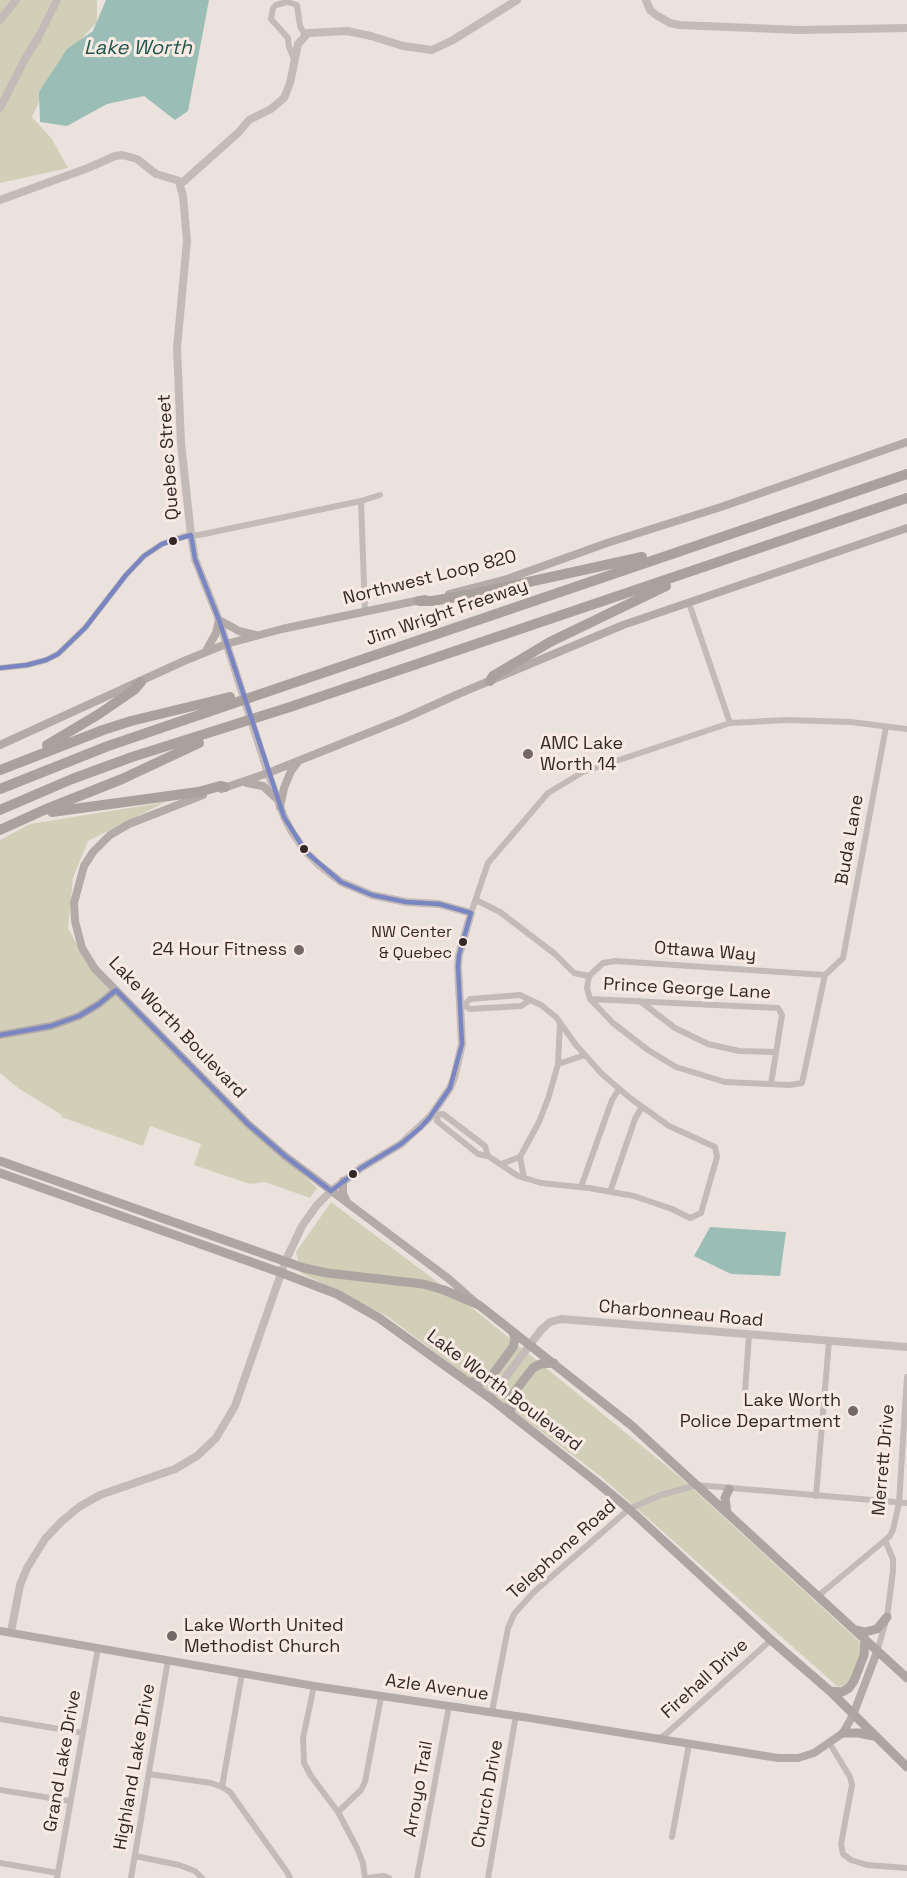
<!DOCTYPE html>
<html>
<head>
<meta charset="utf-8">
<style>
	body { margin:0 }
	canvas { display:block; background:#ebe2de }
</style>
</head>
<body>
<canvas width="907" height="1878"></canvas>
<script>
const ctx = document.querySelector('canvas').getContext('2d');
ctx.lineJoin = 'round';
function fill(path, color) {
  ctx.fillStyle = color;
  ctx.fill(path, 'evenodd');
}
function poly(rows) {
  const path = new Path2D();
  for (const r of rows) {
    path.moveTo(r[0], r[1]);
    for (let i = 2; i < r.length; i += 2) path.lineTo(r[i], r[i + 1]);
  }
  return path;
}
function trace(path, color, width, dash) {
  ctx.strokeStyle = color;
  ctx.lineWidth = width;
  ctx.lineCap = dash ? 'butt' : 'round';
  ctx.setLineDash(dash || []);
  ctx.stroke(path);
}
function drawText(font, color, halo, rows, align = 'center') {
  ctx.font = font + ' "Space Grotesk",sans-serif';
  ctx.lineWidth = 6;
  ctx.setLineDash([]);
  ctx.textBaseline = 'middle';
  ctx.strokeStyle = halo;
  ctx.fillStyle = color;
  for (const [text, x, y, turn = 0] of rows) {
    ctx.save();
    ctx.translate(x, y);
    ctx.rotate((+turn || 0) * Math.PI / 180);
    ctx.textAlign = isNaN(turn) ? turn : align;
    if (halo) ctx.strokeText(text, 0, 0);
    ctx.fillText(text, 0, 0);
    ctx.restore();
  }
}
fill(poly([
	[0,0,97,0,97,22,54,69,32,117,52,139,68,168,0,183],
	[166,802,88,841,73,878,68,928,90,968,317,1188,310,1198,265,1182,250,1184,194,1165,201,1144,150,1126,143,1146,61,1117,62,1115,18,1088,0,1073,0,840,30,824],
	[331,1202,476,1311,680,1477,863,1645,848,1685,838,1687,599,1475,387,1316,301,1273,296,1252]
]), '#d1cfb8');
fill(poly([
	[106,0,209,0,188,111,175,120,144,96,107,104,67,126,40,122,39,92,67,49,93,31],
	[710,1227,786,1232,780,1276,731,1274,694,1256]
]), '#9abdb5');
trace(poly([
	[294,59,289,47,288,38,271,19,273,8,276,5,287,2,297,5,300,26,305,35],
	[361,501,365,611],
	[689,603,730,723],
	[0,668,27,665,46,660,58,654,85,628,126,575,144,556,162,544,184,536,199,535,361,501,380,495],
	[476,900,500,912,555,954,574,973,589,976],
	[471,913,488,863,548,793,583,772,730,723,787,720,851,722,907,729],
	[825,975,843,958,886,727],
	[589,976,587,988,590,999,613,1023,648,1050,676,1067,725,1082,790,1085,802,1083,825,975],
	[589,976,603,963,615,961,825,975],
	[590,999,778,1008,782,1015,771,1084],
	[640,1001,675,1028,708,1044,739,1051,776,1052],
	[462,1004,470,1009,521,1006,530,1000],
	[558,1064,585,1055],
	[436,1115,443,1114,485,1146,488,1156],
	[438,1115,437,1121,478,1154,488,1156,518,1176,541,1183,589,1188,634,1196,672,1209,690,1218,701,1213,717,1157,715,1147,669,1126,630,1098,602,1074,576,1045,556,1017,541,1005,520,995,470,999,465,1004],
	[501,1164,520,1157],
	[524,1178,520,1157,539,1122,548,1099,558,1064,560,1023],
	[581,1187,612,1100,619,1089],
	[610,1192,635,1119,642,1107],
	[745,1392,749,1335],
	[816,1496,829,1341],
	[818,1596,889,1537,893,1530,899,1503,907,1377],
	[877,1652,887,1617,893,1571,893,1559,885,1540],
	[314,1686,303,1738,304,1763,311,1776,338,1812,357,1848,363,1863,365,1878],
	[492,1712,508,1628,514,1614,534,1592,629,1509,661,1495,697,1485,907,1503],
	[0,1719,83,1733],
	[659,1738,666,1734,771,1640],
	[830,1744,850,1777,852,1785,841,1844,843,1854,851,1860,867,1865,907,1868],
	[149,1774,211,1783,222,1787,230,1792,287,1872,290,1878],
	[222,1787,242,1673],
	[0,1790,70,1801],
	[338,1812,361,1790,365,1782,381,1697],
	[672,1837,689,1744],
	[135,1856,179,1865,195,1871,202,1878],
	[0,1863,58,1873],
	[57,1878,98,1648],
	[131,1878,168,1660],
	[367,1878,384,1876,389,1878],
	[417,1878,449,1706],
	[488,1878,516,1715]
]), '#c4bab7', 6);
trace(poly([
	[646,0,650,10,656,15,670,23,679,25,800,30,907,28],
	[0,20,16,0],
	[0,108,26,57,38,38,57,0],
	[0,200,88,168,115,156,122,155,137,159,156,174,183,182,239,132,249,120,271,109,284,98,290,83,298,44,308,33,347,31,371,36,403,46,432,50,453,40,517,0],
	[490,1398,541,1330,550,1322,561,1319,907,1347],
	[11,1632,20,1585,27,1568,45,1539,61,1522,79,1507,100,1495,175,1469,197,1456,216,1438,235,1406,285,1262,302,1226,317,1205,331,1191,361,1168,401,1144,430,1117,450,1088,454,1078,462,1044,458,966,459,955,471,913,439,904,406,902,372,895,341,882,318,864,306,852,292,832,284,817,268,773,219,620,195,559,191,535,181,443,177,348,187,241,183,196,179,182]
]), '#c4bab7', 8);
trace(poly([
	[449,594,507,579,607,543,721,507,907,442],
	[206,651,216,633,219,620,239,631,255,635],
	[0,745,184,661,226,644,282,629,425,599],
	[247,783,263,786,277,799],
	[221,789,268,773,403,719,456,695,623,625,907,528],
	[203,795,129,824,110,835,93,852,84,866,74,903,75,921,82,948,95,969,248,1124,285,1156,449,1279,475,1302],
	[280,807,284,788,291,771,297,763],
	[0,1035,51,1026,79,1016,99,1004,116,990],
	[343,1181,343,1193,347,1202],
	[0,1631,314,1686,523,1717,778,1758,798,1758,814,1753,843,1733,853,1715,877,1652]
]), '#b4aaa8', 8);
trace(poly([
	[0,1161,304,1268,327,1273,423,1284,444,1290,479,1305,631,1425,907,1678],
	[0,1173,282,1273,337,1294,379,1318,490,1398,594,1480,629,1509,771,1640,830,1691,907,1767],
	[468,1382,482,1382,491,1377,513,1347,515,1340,513,1332],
	[511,1415,509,1399,533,1368,540,1364,554,1363],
	[727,1513,725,1498,729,1489],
	[857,1630,865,1632,877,1629,887,1617],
	[830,1691,842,1692,849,1688,854,1681,864,1655,865,1640],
	[843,1733,859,1733,873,1736]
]), '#aea5a2', 9);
trace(poly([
	[419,601,432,601,474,594,642,557],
	[490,681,493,676,550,642,666,586],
	[47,745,99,714,134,690,141,682],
	[0,770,103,730,131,721,230,697],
	[0,789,108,746,907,474],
	[0,810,72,779,132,757,290,707,907,498],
	[52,812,198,792,220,786,225,787],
	[0,830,44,810,122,779,199,743]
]), '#aaa19d', 10);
trace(poly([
	[0,668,27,665,46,660,58,654,85,628,126,575,144,556,162,544,191,535,195,559,219,620,284,817,306,852,341,882,372,895,406,902,439,904,471,913,459,955,458,966,462,1044,450,1088,430,1117,420,1128,401,1144,361,1168,331,1191,285,1156,248,1124,116,990,99,1004,79,1016,51,1026,0,1035]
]), '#7986c2', 4.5);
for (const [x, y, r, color] of [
	[173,541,5,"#342726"],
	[528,754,6,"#746866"],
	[304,849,5,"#342726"],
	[463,942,5,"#342726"],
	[299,950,6,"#746866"],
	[353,1174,5,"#342726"],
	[853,1411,6,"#746866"],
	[172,1636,6,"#746866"]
]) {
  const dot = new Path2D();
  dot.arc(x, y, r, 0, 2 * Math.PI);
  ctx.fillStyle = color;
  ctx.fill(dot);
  trace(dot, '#f9ebe4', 2);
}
drawText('16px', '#342726', '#f9ebe4', [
	["NW Center",452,933],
	["& Quebec",452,954]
], 'right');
drawText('18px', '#342726', '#f9ebe4', [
	["Quebec Street",169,457,-94],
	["Northwest Loop 820",430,578,-14],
	["Jim Wright Freeway",447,613,-19],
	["Buda Lane",850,840,-80],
	["Ottawa Way",705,952,4],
	["Prince George Lane",687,989,3],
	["Lake Worth Boulevard",177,1028,46],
	["Charbonneau Road",681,1314,5],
	["Lake Worth Boulevard",504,1391,37],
	["Merrett Drive",884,1460,-85],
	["Telephone Road",562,1550,-42],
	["Firehall Drive",705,1679,-42],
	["Azle Avenue",437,1688,8],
	["Grand Lake Drive",63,1761,-80],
	["Highland Lake Drive",135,1767,-80],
	["Arroyo Trail",419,1789,-80],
	["Church Drive",488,1794,-80]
]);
drawText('18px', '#342726', '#f9ebe4', [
	["AMC Lake",540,744],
	["Worth 14",540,765],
	["24 Hour Fitness",287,950,"right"],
	["Lake Worth",841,1401,"right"],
	["Police Department",841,1422,"right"],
	["Lake Worth United",184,1626],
	["Methodist Church",184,1647]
], 'left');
drawText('italic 20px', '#1c554b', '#f9ebe4', [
	["Lake Worth",138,49]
]);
</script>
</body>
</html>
